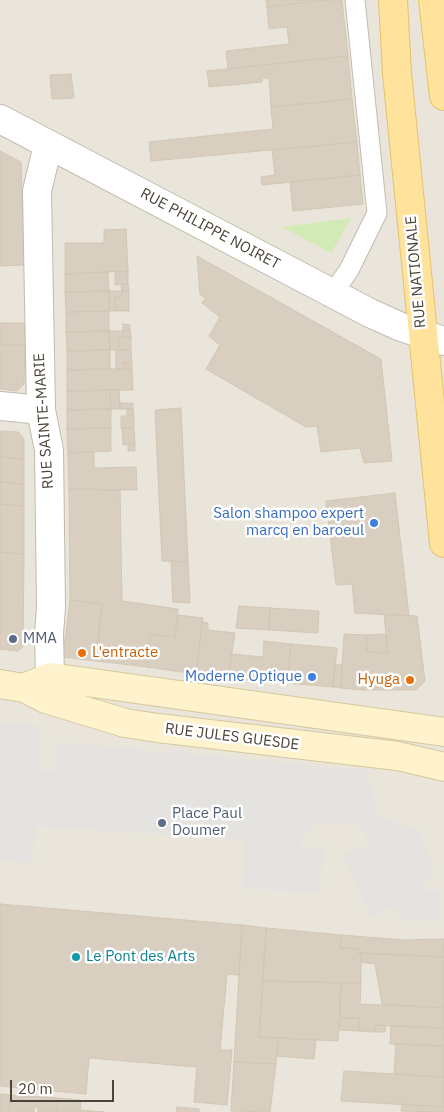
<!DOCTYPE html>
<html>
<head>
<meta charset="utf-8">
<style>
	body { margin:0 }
	#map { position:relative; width:444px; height:1112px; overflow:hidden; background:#f6f3ec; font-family:"IBM Plex Sans",sans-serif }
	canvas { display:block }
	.scale { position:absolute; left:10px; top:1080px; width:104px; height:22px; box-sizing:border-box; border:2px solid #4b4439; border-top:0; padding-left:6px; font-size:15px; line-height:18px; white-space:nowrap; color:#4b4439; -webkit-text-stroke:4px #fff; paint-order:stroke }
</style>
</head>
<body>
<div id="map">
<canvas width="444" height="1112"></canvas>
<div class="scale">20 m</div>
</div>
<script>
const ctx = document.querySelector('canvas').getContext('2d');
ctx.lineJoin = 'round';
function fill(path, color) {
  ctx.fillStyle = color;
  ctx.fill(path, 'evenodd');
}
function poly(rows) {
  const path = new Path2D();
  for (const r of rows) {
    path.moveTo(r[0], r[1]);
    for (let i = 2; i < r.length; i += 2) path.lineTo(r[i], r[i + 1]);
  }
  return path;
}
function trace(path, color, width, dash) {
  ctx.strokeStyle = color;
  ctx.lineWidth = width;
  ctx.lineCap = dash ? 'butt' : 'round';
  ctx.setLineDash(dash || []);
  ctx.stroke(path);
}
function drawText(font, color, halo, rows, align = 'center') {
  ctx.font = font + ' "IBM Plex Sans",sans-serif';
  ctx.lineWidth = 5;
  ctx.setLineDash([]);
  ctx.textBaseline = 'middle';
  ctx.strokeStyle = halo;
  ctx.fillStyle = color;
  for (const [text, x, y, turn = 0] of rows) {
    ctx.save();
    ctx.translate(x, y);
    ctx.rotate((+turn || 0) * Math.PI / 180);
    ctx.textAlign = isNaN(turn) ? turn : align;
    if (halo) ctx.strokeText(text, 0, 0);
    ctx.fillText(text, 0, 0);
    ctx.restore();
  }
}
fill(poly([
	[0,0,444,0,444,1112,0,1112]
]), '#eae5da');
fill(poly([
	[351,218,331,253,282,227]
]), '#d2eab5');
fill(poly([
	[0,723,41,726,39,770,55,772,57,742,367,770,378,818,418,829,436,873,418,885,420,890,441,891,441,922,405,921,393,907,370,917,343,855,370,844,359,824,328,822,316,826,304,836,299,846,324,847,320,892,242,889,245,840,36,826,32,863,0,860]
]), '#e5e3e0');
const building = poly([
	[266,0,327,0,267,7,266,0],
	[327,0,342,0,348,56,228,69,226,51,289,44,287,27,269,29,267,7,327,0],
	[348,56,352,99,271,107,269,78,262,78,262,82,209,87,207,71,348,56],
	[71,74,74,98,52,99,50,75,71,74],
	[352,99,357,142,151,161,149,142,273,129,271,107,352,99],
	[357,142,360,175,262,185,261,177,275,175,272,150,357,142],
	[0,151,21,162,24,265,0,266,0,151],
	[360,175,363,204,293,211,290,182,360,175],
	[126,229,128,271,65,274,65,243,104,243,104,230,126,229],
	[197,256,381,359,392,461,364,463,360,448,321,452,317,426,306,427,206,369,220,345,209,336,220,317,202,303,206,298,200,295,197,256],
	[128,271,128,284,115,285,115,272,128,271],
	[108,272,109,291,65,292,65,274,108,272],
	[121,284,128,284,129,291,122,291,121,284],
	[109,291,122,291,121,297,115,297,116,311,109,311,109,291],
	[109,291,109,311,66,312,65,292,109,291],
	[122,291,129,291,129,311,116,311,115,297,121,297,122,291],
	[109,311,109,331,66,332,66,312,109,311],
	[0,323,25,323,25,345,0,345,0,323],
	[123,324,130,325,130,331,123,331,123,324],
	[109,331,110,350,67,351,66,332,109,331],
	[109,331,123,331,123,337,120,338,120,350,110,350,109,331],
	[123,331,130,331,131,337,123,337,123,331],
	[131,337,131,350,120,350,120,338,131,337],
	[0,345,25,345,24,384,17,391,0,389,0,345],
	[110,350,110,369,67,370,67,351,110,350],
	[116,350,131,350,132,363,124,363,125,369,116,369,116,350],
	[124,363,132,363,132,369,125,369,124,363],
	[110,369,132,369,133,390,67,391,67,370,110,369],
	[110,390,119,390,120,409,111,409,110,390],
	[110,390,111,409,67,410,67,391,110,390],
	[120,403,133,403,133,409,120,409,120,403],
	[181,408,188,562,162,561,155,410,181,408],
	[111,409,111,428,67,429,67,410,111,409],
	[127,409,133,409,134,416,127,415,127,409],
	[121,416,134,416,134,428,121,428,121,416],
	[111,428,111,451,68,453,67,429,111,428],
	[122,428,134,428,135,444,123,445,122,428],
	[0,431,18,432,24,439,24,459,0,457,0,431],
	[135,444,135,451,128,451,128,445,135,444],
	[94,452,94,468,136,467,137,490,69,489,68,453,94,452],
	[0,457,24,459,24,484,0,482,0,457],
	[0,482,24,484,24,506,0,504,0,482],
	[69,489,120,490,122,601,178,609,175,637,150,634,147,667,96,661,102,604,70,600,69,489],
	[395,493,409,616,355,613,352,584,336,585,326,501,395,493],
	[0,504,24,506,24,554,0,552,0,504],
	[0,552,24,554,23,647,18,651,0,649,0,552],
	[171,561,188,562,190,603,173,602,171,561],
	[70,600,102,604,96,661,63,657,70,600],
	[239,606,270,608,269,630,236,628,239,606],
	[270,608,319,611,318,633,269,630,270,608],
	[384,614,417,616,425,681,416,690,363,690,341,688,344,634,366,635,367,652,388,653,384,614],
	[178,615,203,618,196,674,147,667,150,634,175,637,178,615],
	[202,622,208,623,208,630,235,633,228,678,196,674,202,622],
	[386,634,388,653,367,652,366,635,386,634],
	[264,641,291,644,287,683,228,678,231,654,263,657,264,641],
	[291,644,337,648,333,687,287,683,291,644],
	[335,664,342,665,341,688,333,687,335,664],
	[0,904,242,925,239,975,227,974,220,1050,232,1050,227,1105,194,1102,197,1067,89,1058,86,1094,0,1086,0,904],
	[242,925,266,928,259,1037,278,1038,276,1064,234,1062,242,925],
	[266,928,341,935,340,948,359,949,358,953,361,953,361,983,263,981,266,928],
	[341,935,403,940,444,939,444,957,358,953,359,949,340,948,341,935],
	[361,953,444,957,444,1008,382,1004,375,964,361,962,361,953],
	[263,981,341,983,338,1041,259,1037,263,981],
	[341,983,361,983,360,1004,444,1008,444,1028,375,1025,375,1032,359,1031,359,1018,340,1018,341,983],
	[340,1018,359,1018,359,1031,339,1030,340,1018],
	[375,1025,386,1026,385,1032,375,1032,375,1025],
	[391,1026,444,1028,444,1046,390,1044,391,1026],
	[278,1038,316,1040,314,1059,277,1056,278,1038],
	[396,1044,444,1046,444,1077,394,1074,396,1044],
	[234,1062,276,1064,270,1112,231,1111,234,1062],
	[344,1071,444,1077,444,1107,341,1101,344,1071],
	[0,1094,10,1095,9,1112,0,1112,0,1094],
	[10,1095,58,1098,57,1112,38,1112,38,1107,34,1107,34,1112,9,1112,10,1095],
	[58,1098,81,1100,80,1110,104,1112,57,1112,58,1098],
	[402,1104,444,1107,444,1112,401,1111,402,1104],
	[177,1107,199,1109,199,1112,176,1112,177,1107]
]);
fill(building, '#d8cfc1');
trace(building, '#d3c7b4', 1);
const service = poly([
	[333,293,349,270,377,213,355,0]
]);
const minor = poly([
	[0,119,370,313,401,327,444,341],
	[0,406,41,410],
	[46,699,50,677,49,633,51,608,49,450,41,410,37,191,48,145]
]);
const secondary = poly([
	[0,684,24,688,46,699,125,723,158,728,398,756,444,767],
	[24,688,50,677,444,732]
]);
const primary = poly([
	[393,0,397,73,444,543],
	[433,0,444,96]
]);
trace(service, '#c2bbae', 21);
trace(minor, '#c2bbae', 30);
trace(secondary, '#d6c79b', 30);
trace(primary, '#e6c16a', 30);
trace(service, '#fff', 19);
trace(minor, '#fff', 28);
trace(secondary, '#fff3cd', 28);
trace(primary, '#ffe39c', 28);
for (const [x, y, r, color] of [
	[374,523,5,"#3f7fe0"],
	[13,639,5,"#5c6f8a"],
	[82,653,5,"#e8710a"],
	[312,677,5,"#3f7fe0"],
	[410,680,5,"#e8710a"],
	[162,823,5,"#5c6f8a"],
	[76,957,5,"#0f9aa8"]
]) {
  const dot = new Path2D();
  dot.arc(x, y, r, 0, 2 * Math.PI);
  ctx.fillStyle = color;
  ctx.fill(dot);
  trace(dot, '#fff', 2);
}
drawText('15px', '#4b4439', '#fff', [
	["RUE PHILIPPE NOIRET",210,229,28],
	["RUE NATIONALE",416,272,-95],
	["RUE SAINTE-MARIE",44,421,-94],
	["RUE JULES GUESDE",232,737,7]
]);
drawText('15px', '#366cbe', '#fff', [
	["Salon shampoo expert",364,514],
	["marcq en baroeul",364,531],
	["Moderne Optique",302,677]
], 'right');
drawText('15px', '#4e5e75', '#fff', [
	["MMA",23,639],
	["Place Paul",172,814],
	["Doumer",172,831]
], 'left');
drawText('15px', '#c56008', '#fff', [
	["L'entracte",92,653],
	["Hyuga",400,680,"right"]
], 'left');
drawText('15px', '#0d838f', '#fff', [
	["Le Pont des Arts",86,957]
], 'left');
</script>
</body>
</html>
